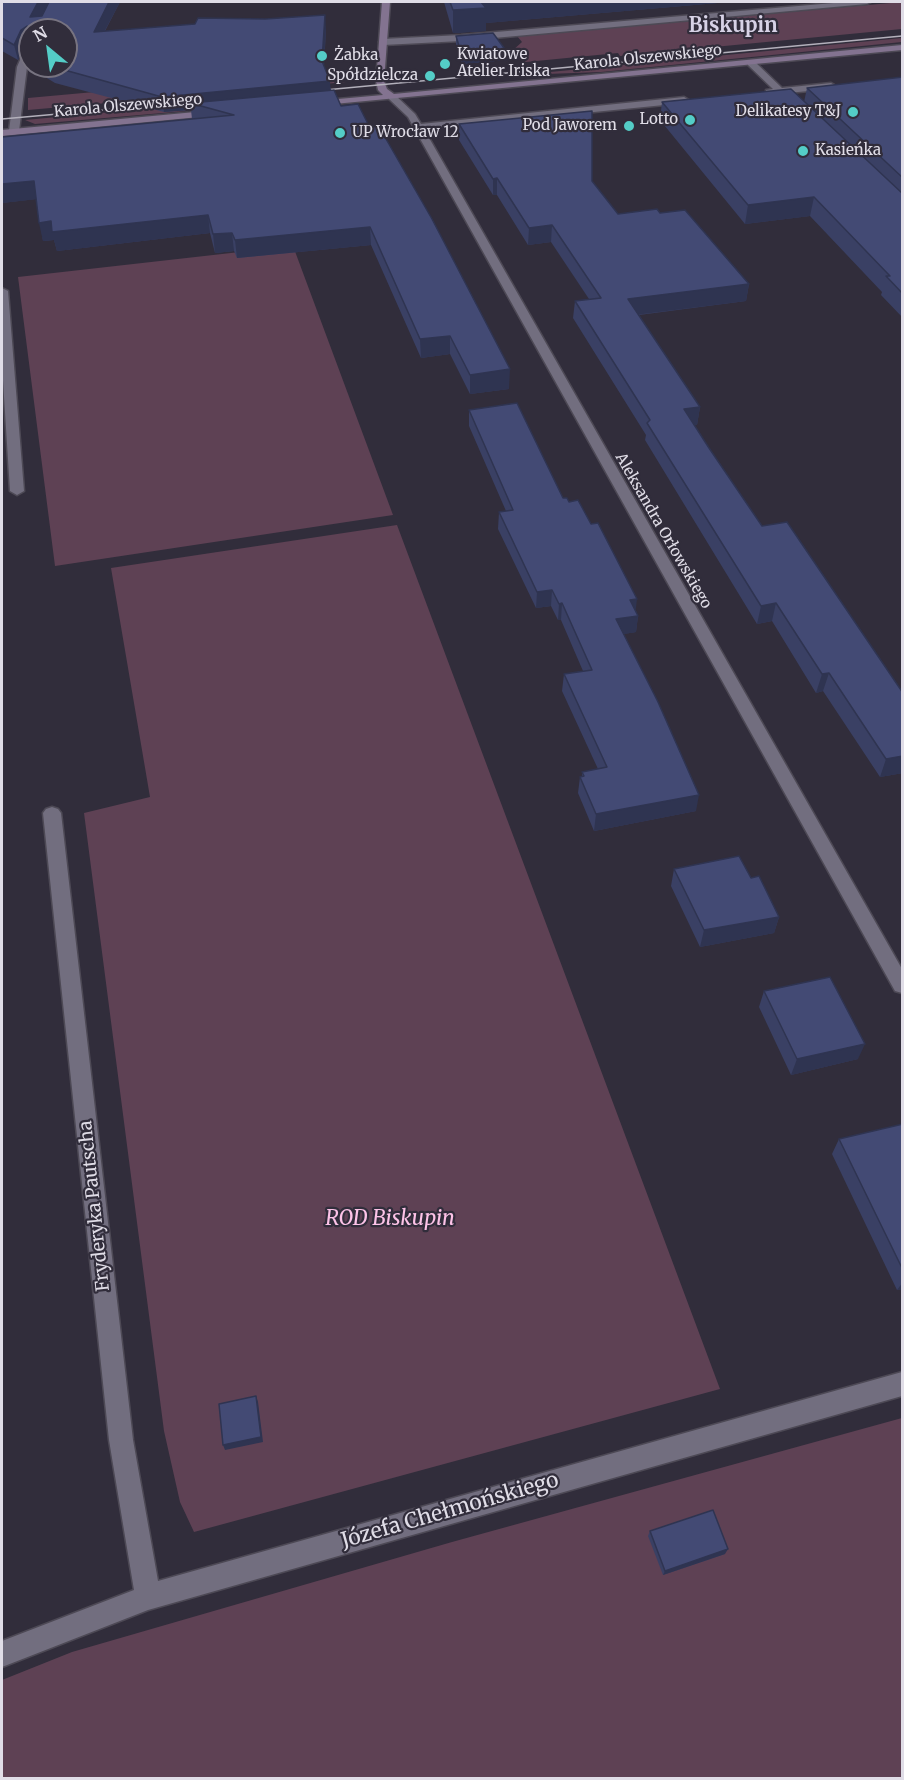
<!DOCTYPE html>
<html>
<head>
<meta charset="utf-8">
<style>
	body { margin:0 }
	#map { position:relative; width:904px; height:1780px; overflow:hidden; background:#312d3b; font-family:Merriweather,serif }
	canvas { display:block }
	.frame { position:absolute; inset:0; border:3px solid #e0dde7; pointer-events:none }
	.north { position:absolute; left:18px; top:18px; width:60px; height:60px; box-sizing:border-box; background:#312d3b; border:2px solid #777380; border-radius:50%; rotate:331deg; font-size:16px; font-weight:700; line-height:24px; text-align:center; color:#e0dde7 }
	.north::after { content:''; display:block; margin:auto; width:21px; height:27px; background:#54cdc7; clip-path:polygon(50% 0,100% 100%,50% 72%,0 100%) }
</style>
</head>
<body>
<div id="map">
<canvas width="904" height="1780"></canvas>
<div class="frame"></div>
<div class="north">N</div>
</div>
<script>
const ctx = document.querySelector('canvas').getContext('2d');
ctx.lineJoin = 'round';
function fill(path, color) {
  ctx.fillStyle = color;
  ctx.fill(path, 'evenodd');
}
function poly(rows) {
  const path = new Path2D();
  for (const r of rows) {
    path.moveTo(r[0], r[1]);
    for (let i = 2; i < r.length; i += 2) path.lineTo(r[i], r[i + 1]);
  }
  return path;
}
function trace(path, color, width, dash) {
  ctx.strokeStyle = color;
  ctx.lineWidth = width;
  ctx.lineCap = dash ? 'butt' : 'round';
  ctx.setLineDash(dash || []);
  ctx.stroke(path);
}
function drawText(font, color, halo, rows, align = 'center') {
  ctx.font = font + ' Merriweather,serif';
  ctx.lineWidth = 4.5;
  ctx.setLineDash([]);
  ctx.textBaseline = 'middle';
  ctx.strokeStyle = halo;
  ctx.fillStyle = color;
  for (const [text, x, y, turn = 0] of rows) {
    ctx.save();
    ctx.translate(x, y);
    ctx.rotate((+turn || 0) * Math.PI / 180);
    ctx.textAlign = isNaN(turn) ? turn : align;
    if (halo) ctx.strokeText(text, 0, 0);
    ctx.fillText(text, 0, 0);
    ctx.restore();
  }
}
fill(poly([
	[902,2,902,29,620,56,618,53,526,62,518,59,512,51,522,42,517,36],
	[902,38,902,42,601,72,519,75],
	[315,72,319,82,346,82,28,110,28,98],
	[208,103,209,109,35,124,25,120],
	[293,246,393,515,55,566,18,277],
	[397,525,720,1389,194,1532,180,1502,164,1431,84,813,150,797,111,568],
	[902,1418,902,1778,2,1778,2,1680,72,1652,452,1542]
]), '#5e4154');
const street = poly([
	[845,2,871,2,867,4,461,41,383,45,379,42,383,39,461,35,845,2],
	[30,43,19,131,14,134,9,131,17,67,26,46,30,43],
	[748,61,754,61,782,88,831,83,836,86,831,89,787,93,789,95,784,98,778,94,766,94,766,90,773,89,748,65,748,61],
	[389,95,395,95,415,114,421,124,684,97,689,100,684,103,424,129,902,969,902,993,895,991,408,117,389,99,389,95],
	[2,288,8,291,24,491,17,495,10,491,2,365,2,288],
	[52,807,58,809,61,813,133,1440,158,1581,902,1372,902,1396,148,1610,2,1667,2,1641,134,1590,109,1440,43,813,46,809,52,807]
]);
const secondary = poly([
	[382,2,390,2,384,81,387,89,394,94,902,45,902,50,313,106,311,104,316,101,383,95,378,90,376,81,382,2],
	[217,110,220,111,220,115,2,136,2,130,217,110]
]);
trace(street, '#4d4955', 3);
trace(secondary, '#4d4955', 3);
fill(street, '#726e7f');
fill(secondary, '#837390');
trace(poly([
	[314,91,902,36],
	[2,119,159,105]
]), '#b3b0bb', 1.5);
fill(poly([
	[2,2,49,2,41,16,49,2,120,2,105,31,326,30,324,66,331,90,341,106,369,126,509,389,470,394,450,354,421,358,371,245,237,258,234,251,215,253,210,233,57,251,54,240,43,241,36,199,2,203,2,137,192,119,191,110,164,112,55,83,29,67,26,52,27,43,24,45,18,60,2,51],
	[30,30,66,66,30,66],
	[444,2,729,2,486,23,486,31,453,33],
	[456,36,507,60,462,64,456,44],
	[903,77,903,318,881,295,882,292,810,216,745,224,660,120,662,102,804,102,807,88],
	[459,124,592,181,618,214,660,213,749,284,746,301,639,315,700,407,697,425,694,425,903,773,880,777,823,691,816,693,772,621,757,624,645,440,646,435,573,318,575,301,589,299,551,242,528,245,497,195,493,195,459,140],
	[469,410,563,498,636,611,638,616,636,632,623,634,696,811,594,831,578,793,580,777,582,777,582,772,598,769,562,691,564,674,583,671,561,620,558,620,551,606,536,608,498,529,499,512,506,511,469,426],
	[674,869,751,878,779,917,774,933,700,947,671,886],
	[764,991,858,1059,791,1075,759,1007],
	[903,1124,903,1289,897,1290,832,1154,839,1139],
	[650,1531,725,1554,663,1575,648,1536]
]), '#3a4064');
fill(poly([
	[38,2,49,2,34,30,30,17],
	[109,2,120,2,96,47,94,32],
	[481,2,729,2,486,23,486,31,453,33,453,10],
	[325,15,326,30,323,77,322,61],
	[27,26,30,41,24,45,18,60,14,45,21,30],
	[507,52,507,60,462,64,462,56],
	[330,81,331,97,190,103,191,110,164,112,162,97],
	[497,178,497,195,493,195,493,179],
	[34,181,38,199,2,203,2,184],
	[814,197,810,216,745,224,748,205],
	[208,215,210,233,57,251,54,240,43,241,39,223,51,221],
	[552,225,551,242,528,245,529,228],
	[370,227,371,245,237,258,235,240],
	[232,233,234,251,215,253,213,234],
	[749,284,746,301,627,316,628,299],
	[450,336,450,354,421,358,420,339],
	[510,369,509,389,470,394,470,375],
	[700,407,697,425,682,427,684,409],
	[552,590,551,606,536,608,537,592],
	[637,599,635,616,630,600],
	[562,603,561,620,558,620,559,604],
	[776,603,772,621,757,624,761,606],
	[638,616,636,632,614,636,616,619],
	[829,673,823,691,816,693,822,674],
	[903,756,903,773,880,777,886,759],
	[699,795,696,811,594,831,596,814],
	[779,917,774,933,700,947,704,930],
	[865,1044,858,1059,791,1075,797,1059],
	[903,1282,903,1289,897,1290],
	[256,1396,258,1402,263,1442,225,1450,223,1445],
	[728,1549,725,1554,663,1575,665,1571]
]), '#2f3451');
const building = poly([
	[2,2,38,2,30,17,42,16,49,2,109,2,94,32,195,24,198,18,265,19,325,15,322,61,330,81,162,97,50,66,66,66,66,30,30,30,30,54,26,52,29,28,27,26,21,30,14,45,2,38,2,2],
	[450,2,481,2,486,8,453,10,450,2],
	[493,33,507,52,462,56,456,36,493,33],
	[903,77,903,178,807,88,903,77],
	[791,89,903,194,903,294,886,276,890,276,814,197,748,205,662,102,791,89],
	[334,90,341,106,358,104,369,126,378,125,432,219,510,369,470,375,450,336,420,339,370,227,235,240,232,233,213,234,208,215,52,232,51,221,39,223,34,181,2,184,2,137,234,115,190,103,334,90],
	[592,111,592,181,618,214,657,209,660,213,685,210,749,284,628,299,700,407,684,409,709,448,762,526,787,522,903,693,903,756,886,759,829,673,822,674,776,603,761,606,647,423,650,420,575,301,601,298,552,225,529,228,497,178,493,179,459,124,592,111],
	[517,403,563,498,567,498,569,502,578,500,591,524,598,523,637,599,630,600,638,616,616,619,658,702,699,795,596,814,580,777,584,776,582,772,607,767,564,674,592,670,562,603,559,604,552,590,537,592,499,512,513,510,469,410,517,403],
	[739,856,751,878,759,876,779,917,704,930,674,869,739,856],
	[830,977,865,1044,797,1059,764,991,830,977],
	[903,1124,903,1270,839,1139,903,1124],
	[256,1396,261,1437,223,1445,219,1404,256,1396],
	[713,1510,728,1549,665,1571,650,1531,713,1510]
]);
fill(building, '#434a74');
trace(building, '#2f3451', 1.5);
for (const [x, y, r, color] of [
	[322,56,6,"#54cdc7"],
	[445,64,6,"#54cdc7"],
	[430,76,6,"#54cdc7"],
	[853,112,6,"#54cdc7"],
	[690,120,6,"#54cdc7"],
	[629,126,6,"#54cdc7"],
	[340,133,6,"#54cdc7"],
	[803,151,6,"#54cdc7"]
]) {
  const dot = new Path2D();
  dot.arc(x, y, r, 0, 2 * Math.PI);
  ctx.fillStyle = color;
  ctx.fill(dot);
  trace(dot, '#312d3b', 2);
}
drawText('15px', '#e0dde7', '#312d3b', [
	["Kwiatowe",457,55],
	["Atelier Iriska",457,72],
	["Żabka",334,56],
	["Spółdzielcza",418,76,"right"],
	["Delikatesy T&J",841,112,"right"],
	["Lotto",678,120,"right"],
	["Pod Jaworem",617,126,"right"],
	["UP Wrocław 12",352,133],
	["Kasieńka",815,151]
], 'left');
drawText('15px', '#e0dde7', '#312d3b', [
	["Karola Olszewskiego",648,58,-6],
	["Karola Olszewskiego",128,106,-5],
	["Aleksandra Orłowskiego",663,531,60]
]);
drawText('18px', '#e0dde7', '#312d3b', [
	["Fryderyka Pautscha",95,1206,-96]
]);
drawText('bold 20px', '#d7d2e6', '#312d3b', [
	["Biskupin",733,26]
]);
drawText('italic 21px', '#fdc3e8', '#312d3b', [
	["ROD Biskupin",390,1219]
]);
drawText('21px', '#e0dde7', '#312d3b', [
	["Józefa Chełmońskiego",450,1511,-16]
]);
</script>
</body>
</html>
